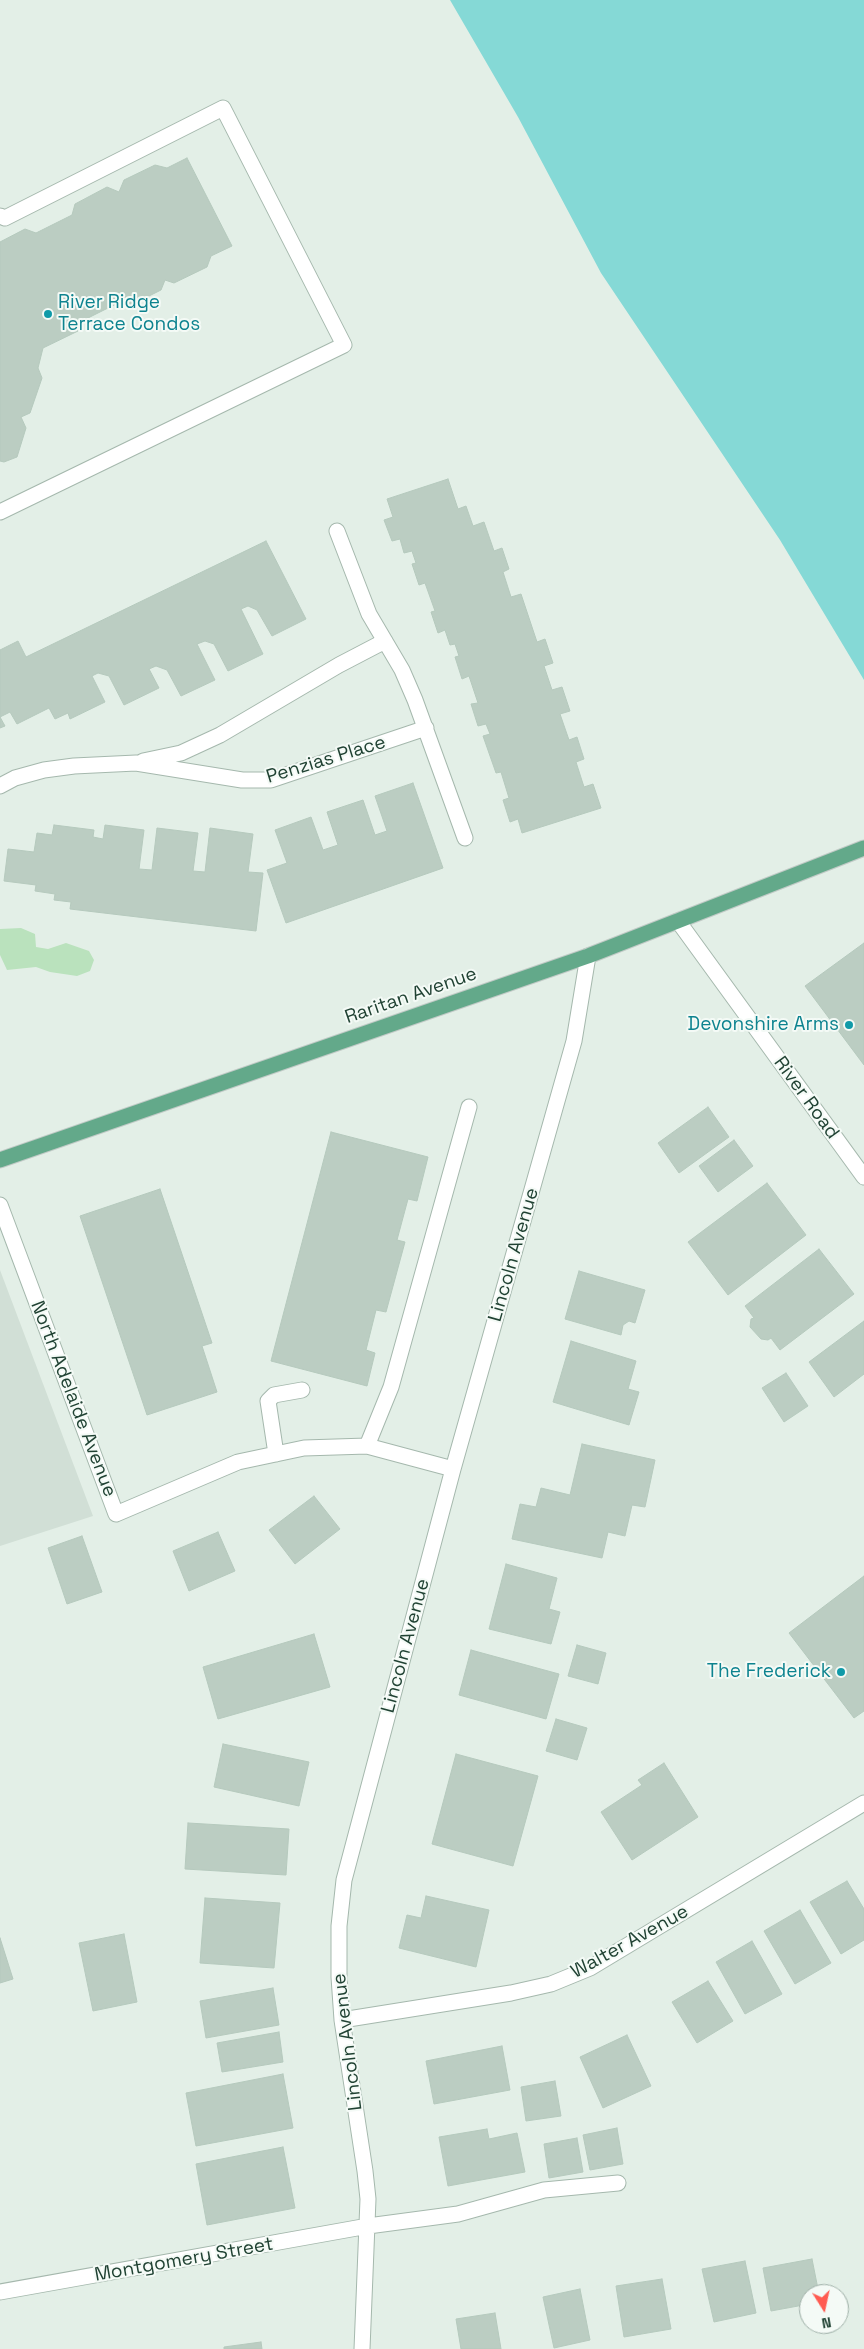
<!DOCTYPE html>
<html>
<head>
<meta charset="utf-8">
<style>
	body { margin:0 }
	#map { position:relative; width:864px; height:2349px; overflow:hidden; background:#e3efe7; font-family:"Space Grotesk",sans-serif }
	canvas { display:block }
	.north { position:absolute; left:799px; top:2284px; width:50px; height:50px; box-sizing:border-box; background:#f4faf6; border:1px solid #9fb0a8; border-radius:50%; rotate:170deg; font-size:14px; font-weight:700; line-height:20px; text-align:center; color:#204233 }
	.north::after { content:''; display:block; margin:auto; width:18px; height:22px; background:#ff5b51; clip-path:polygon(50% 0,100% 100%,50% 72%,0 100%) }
</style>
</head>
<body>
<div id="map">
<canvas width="864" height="2349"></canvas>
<div class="north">N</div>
</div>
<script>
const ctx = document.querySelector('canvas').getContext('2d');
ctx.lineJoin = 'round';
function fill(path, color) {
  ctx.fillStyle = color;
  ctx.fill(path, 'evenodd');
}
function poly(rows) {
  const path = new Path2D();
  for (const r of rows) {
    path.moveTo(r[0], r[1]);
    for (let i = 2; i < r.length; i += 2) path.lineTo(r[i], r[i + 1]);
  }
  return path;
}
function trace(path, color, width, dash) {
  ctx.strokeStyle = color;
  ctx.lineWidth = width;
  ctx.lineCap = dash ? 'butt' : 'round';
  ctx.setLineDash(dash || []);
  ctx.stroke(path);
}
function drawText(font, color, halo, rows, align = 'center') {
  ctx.font = font + ' "Space Grotesk",sans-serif';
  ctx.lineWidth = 4;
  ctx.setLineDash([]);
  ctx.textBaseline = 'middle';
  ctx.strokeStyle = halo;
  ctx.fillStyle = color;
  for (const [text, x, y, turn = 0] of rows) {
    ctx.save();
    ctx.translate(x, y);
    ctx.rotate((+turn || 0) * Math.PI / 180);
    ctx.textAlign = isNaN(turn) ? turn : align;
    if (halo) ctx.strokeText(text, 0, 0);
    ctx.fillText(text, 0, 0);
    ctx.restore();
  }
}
fill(poly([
	[0,1270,93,1516,0,1546]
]), '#d1dfd6');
fill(poly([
	[21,928,35,934,36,947,48,949,66,943,89,951,94,960,90,971,77,976,50,972,36,967,7,970,0,955,0,929]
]), '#bae2bd');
fill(poly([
	[450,0,864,0,864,680,780,540,601,273,518,117]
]), '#85d9d6');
const building = poly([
	[187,158,232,246,211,256,207,267,174,283,165,280,161,290,127,307,118,303,80,322,78,331,43,348,38,368,42,378,30,413,21,417,26,428,17,457,4,462,0,461,0,242,25,229,36,233,72,215,75,204,107,187,119,192,124,180,155,165,167,168,187,158],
	[448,479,458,509,466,506,473,526,484,522,494,551,502,548,509,569,503,572,511,597,521,594,537,642,545,639,553,663,544,666,552,690,562,687,570,711,560,714,569,740,577,737,584,759,576,762,584,787,593,784,601,808,522,833,518,819,510,822,503,800,509,798,501,772,496,773,483,736,490,734,486,724,478,726,471,704,478,703,469,676,462,679,455,657,459,656,455,644,450,645,445,630,438,633,431,612,435,611,425,583,419,585,412,564,416,563,412,551,404,553,400,539,392,541,384,520,393,517,387,499,448,479],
	[266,541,306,619,272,636,257,610,248,606,241,609,263,654,228,671,214,644,205,641,197,644,215,680,181,696,167,670,156,666,149,669,159,688,124,705,109,676,98,673,92,676,105,702,70,719,68,713,55,719,49,708,17,724,10,712,0,717,5,726,0,728,0,650,18,641,26,657,266,541],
	[413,783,443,868,286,923,267,870,287,863,275,830,311,817,323,850,338,845,327,812,363,800,375,835,387,831,375,796,413,783],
	[54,825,94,830,93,837,103,839,105,825,144,830,139,869,152,870,157,828,198,833,193,871,205,872,210,828,253,834,248,872,263,873,256,931,70,909,71,902,54,900,55,894,35,891,36,885,4,881,8,849,34,852,37,833,52,835,54,825],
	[864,943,864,1065,805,986,864,943],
	[708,1107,729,1137,679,1173,658,1143,708,1107],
	[331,1132,428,1157,417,1201,408,1199,397,1240,405,1242,386,1312,376,1310,366,1350,375,1353,367,1386,271,1361,331,1132],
	[734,1140,753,1166,718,1192,699,1166,734,1140],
	[767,1183,806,1235,728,1295,688,1242,767,1183],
	[160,1189,212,1343,202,1346,217,1392,147,1415,80,1216,160,1189],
	[819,1249,854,1294,780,1350,771,1338,768,1340,761,1339,750,1327,751,1319,754,1318,745,1306,819,1249],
	[579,1271,645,1290,635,1323,629,1321,623,1325,621,1335,565,1319,579,1271],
	[864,1321,864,1374,834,1397,809,1362,864,1321],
	[571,1341,636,1361,628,1389,639,1392,629,1425,553,1402,571,1341],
	[786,1373,808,1406,784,1422,762,1388,786,1373],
	[582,1444,655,1460,645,1507,632,1505,625,1536,608,1532,602,1558,512,1539,520,1504,536,1507,541,1488,570,1495,582,1444],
	[314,1496,340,1529,295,1564,269,1530,314,1496],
	[218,1532,235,1571,189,1591,173,1551,218,1532],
	[82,1536,102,1592,67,1604,48,1548,82,1536],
	[506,1564,557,1578,549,1609,560,1612,551,1644,489,1629,506,1564],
	[864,1576,864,1711,854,1718,789,1633,864,1576],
	[314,1634,330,1687,218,1719,203,1667,314,1634],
	[577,1645,606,1653,598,1684,568,1676,577,1645],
	[471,1650,559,1674,546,1719,459,1695,471,1650],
	[556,1719,587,1728,577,1760,546,1751,556,1719],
	[223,1744,309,1762,299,1806,214,1787,223,1744],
	[456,1754,538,1776,513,1866,432,1844,456,1754],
	[664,1763,698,1817,632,1860,601,1812,642,1785,638,1780,664,1763],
	[188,1823,289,1829,286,1875,185,1869,188,1823],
	[847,1881,864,1909,864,1940,841,1954,810,1902,847,1881],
	[426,1896,489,1910,476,1967,399,1948,407,1915,421,1918,426,1896],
	[205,1898,280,1903,274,1968,200,1963,205,1898],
	[800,1910,831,1963,795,1984,764,1931,800,1910],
	[124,1934,137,2002,93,2011,79,1943,124,1934],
	[0,1938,13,1979,0,1983,0,1938],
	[752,1941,782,1994,745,2014,716,1962,752,1941],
	[708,1981,733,2021,697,2043,672,2002,708,1981],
	[273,1988,279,2025,206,2038,200,2001,273,1988],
	[279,2032,283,2062,222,2072,217,2043,279,2032],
	[627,2035,651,2086,603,2108,580,2057,627,2035],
	[502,2046,510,2090,434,2104,426,2061,502,2046],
	[283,2074,293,2128,196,2146,186,2093,283,2074],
	[555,2081,561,2116,526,2121,521,2087,555,2081],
	[617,2128,623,2164,590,2170,583,2135,617,2128],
	[487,2129,489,2139,517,2133,525,2172,448,2186,439,2137,487,2129],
	[577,2138,583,2172,549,2178,544,2144,577,2138],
	[283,2147,295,2208,207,2225,196,2164,283,2147],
	[812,2259,819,2294,809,2294,809,2304,771,2311,763,2268,812,2259],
	[745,2261,756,2313,714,2322,702,2269,745,2261],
	[662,2279,671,2329,624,2337,616,2286,662,2279],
	[580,2289,590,2340,554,2348,543,2297,580,2289],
	[495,2313,501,2349,461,2349,456,2319,495,2313],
	[261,2342,262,2349,224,2349,224,2347,261,2342]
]);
fill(building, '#bbcdc2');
trace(building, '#b5c9bd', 1);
const minor = poly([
	[0,216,5,218,223,108,344,345,0,512],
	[337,531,369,614,402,670,415,700,465,838],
	[143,761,181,753,220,735,339,665,385,641],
	[0,786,15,778,44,770,74,766,136,763,242,780,271,780,426,728],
	[678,921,864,1177],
	[0,1205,116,1514,238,1462,304,1448,367,1446,453,1469],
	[367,1446,391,1387,469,1107],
	[276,1454,268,1401,274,1395,302,1390],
	[342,2020,511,1993,551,1984,590,1968,864,1803],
	[0,2292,368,2226,458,2214,544,2190,618,2183],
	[362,2349,368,2199,365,2171,342,2020,339,1977,339,1926,344,1880,453,1469,574,1041,588,956]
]);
const major = poly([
	[0,1160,588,956,864,848]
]);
trace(minor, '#a5b8ad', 17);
trace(major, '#c1cac6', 17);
trace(minor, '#fff', 15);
trace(major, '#63a98a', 15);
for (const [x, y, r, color] of [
	[48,314,5,"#0f9aa8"],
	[849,1025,5,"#0f9aa8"],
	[841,1672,5,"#0f9aa8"]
]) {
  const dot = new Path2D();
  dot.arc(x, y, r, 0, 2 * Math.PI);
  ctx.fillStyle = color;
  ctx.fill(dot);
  trace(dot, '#f4faf6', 2);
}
drawText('19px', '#0d838f', '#f4faf6', [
	["River Ridge",58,303,"left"],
	["Terrace Condos",58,325,"left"],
	["Devonshire Arms",839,1025],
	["The Frederick",831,1672]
], 'right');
drawText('19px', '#204233', '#f4faf6', [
	["Penzias Place",326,760,-17],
	["Raritan Avenue",411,996,-19],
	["River Road",806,1098,54],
	["Lincoln Avenue",514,1255,-74],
	["North Adelaide Avenue",73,1399,69],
	["Lincoln Avenue",406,1646,-75],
	["Walter Avenue",630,1942,-29],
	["Lincoln Avenue",348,2042,-97],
	["Montgomery Street",184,2260,-10]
]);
</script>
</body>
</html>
